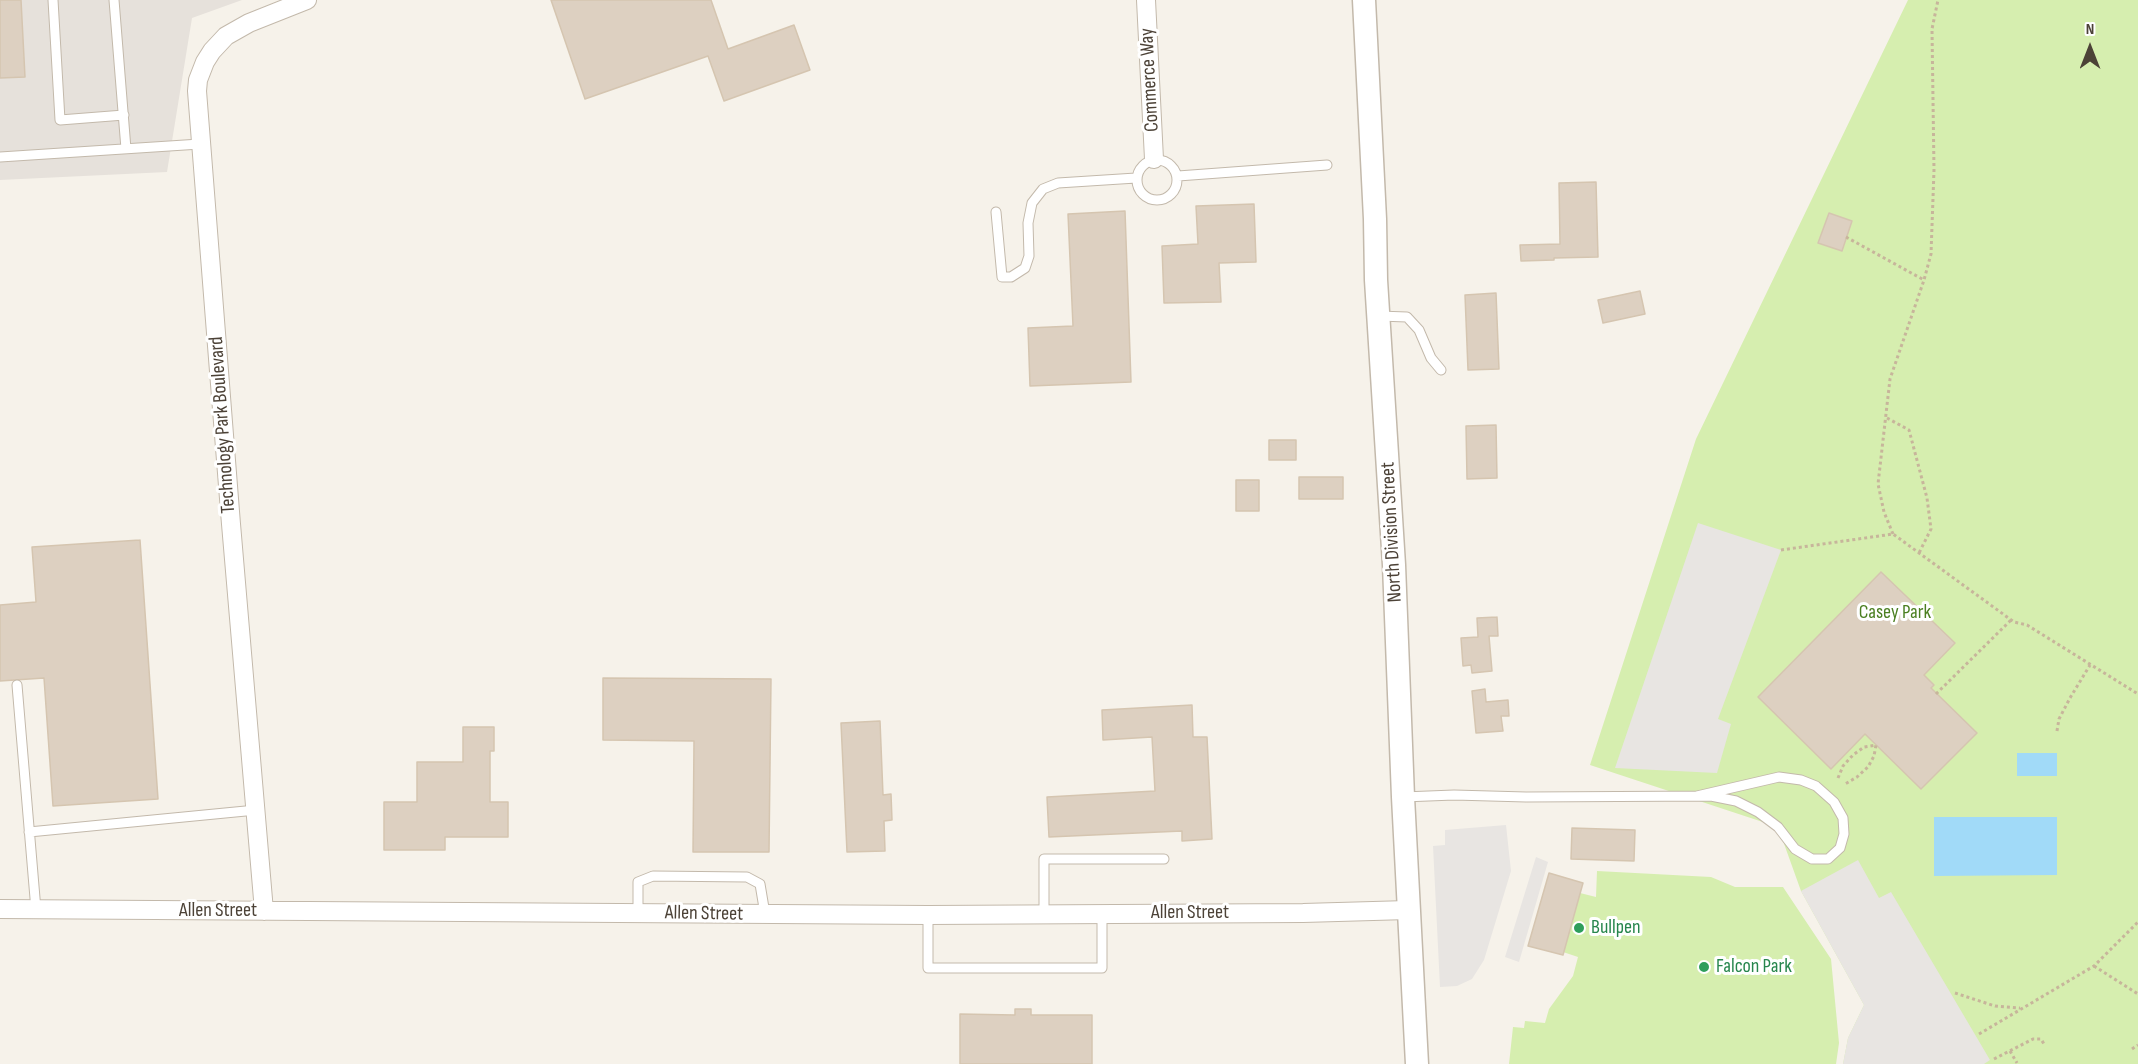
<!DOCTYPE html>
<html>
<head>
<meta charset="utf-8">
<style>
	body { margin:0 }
	#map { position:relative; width:2138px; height:1064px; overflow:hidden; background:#f6f2ea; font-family:"Sofia Sans Condensed",sans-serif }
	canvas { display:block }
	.north { position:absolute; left:2060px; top:18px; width:60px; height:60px; -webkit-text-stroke:4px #fff; paint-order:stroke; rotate:0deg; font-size:16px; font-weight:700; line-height:24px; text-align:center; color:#4c4237 }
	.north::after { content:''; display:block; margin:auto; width:21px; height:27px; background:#4c4237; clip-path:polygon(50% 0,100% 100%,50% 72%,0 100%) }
</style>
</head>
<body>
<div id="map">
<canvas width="2138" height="1064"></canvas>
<div class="north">N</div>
</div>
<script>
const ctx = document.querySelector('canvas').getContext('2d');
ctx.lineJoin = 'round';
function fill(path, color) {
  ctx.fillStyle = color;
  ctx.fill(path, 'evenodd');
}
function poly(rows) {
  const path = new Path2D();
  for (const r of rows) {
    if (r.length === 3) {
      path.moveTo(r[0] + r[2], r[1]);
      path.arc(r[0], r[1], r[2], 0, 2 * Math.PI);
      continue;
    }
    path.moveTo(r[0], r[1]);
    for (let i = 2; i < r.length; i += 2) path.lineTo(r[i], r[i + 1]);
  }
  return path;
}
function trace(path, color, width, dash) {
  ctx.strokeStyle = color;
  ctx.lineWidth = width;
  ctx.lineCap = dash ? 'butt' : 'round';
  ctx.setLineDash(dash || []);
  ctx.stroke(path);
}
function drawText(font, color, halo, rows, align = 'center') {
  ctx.font = font + ' "Sofia Sans Condensed",sans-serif';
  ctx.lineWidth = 6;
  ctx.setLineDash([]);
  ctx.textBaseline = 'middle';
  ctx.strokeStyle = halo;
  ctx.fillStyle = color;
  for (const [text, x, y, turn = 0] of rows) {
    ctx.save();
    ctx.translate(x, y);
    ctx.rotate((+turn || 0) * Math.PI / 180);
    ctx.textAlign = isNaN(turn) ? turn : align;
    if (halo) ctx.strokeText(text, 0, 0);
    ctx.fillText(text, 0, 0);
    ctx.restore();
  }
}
fill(poly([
	[0,0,242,0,192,18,167,172,0,180]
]), '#e6e1db');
fill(poly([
	[1908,0,2138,0,2138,1064,1843,1064,1848,1038,1864,1005,1801,891,1778,827,1590,765,1696,439],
	[1597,871,1711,877,1735,887,1783,887,1831,959,1839,1043,1836,1064,1509,1064,1513,1027,1524,1028,1525,1021,1545,1023,1549,1009,1573,976,1578,957,1563,952,1580,893,1596,897]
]), '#d6eeaf');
fill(poly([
	[1698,523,1781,550,1718,719,1731,724,1717,773,1615,768],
	[1506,825,1511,871,1484,960,1472,979,1457,986,1440,987,1433,846,1445,845,1445,830],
	[1536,857,1548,862,1519,962,1505,957],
	[1858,860,1879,898,1891,892,1990,1060,1984,1064,1843,1064,1848,1038,1864,1005,1801,891]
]), '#e8e5e2');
fill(poly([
	[2017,753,2057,753,2057,776,2017,776],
	[1934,817,2057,817,2057,875,1934,876]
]), '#a1daf8');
const building = poly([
	[0,0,21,0,25,77,0,78,0,0],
	[551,0,711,0,728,49,794,25,810,70,724,101,708,56,585,99,551,0],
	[1596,182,1598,257,1554,258,1554,260,1521,261,1520,245,1560,244,1559,183,1596,182],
	[1254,204,1256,262,1219,263,1221,302,1164,303,1162,246,1198,244,1196,206,1254,204],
	[1125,211,1131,382,1030,386,1028,328,1073,326,1068,214,1125,211],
	[1829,213,1852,221,1842,251,1818,243,1829,213],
	[1640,291,1645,314,1603,323,1598,300,1640,291],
	[1496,293,1499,369,1468,370,1465,295,1496,293],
	[1496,425,1497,478,1467,479,1466,426,1496,425],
	[1269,440,1296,440,1296,460,1269,460,1269,440],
	[1299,477,1343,477,1343,499,1299,499,1299,477],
	[1236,480,1259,480,1259,511,1236,511,1236,480],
	[140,540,158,799,53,806,44,678,0,681,0,605,36,602,32,547,140,540],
	[1881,572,1955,643,1924,675,1934,685,1931,688,1977,733,1921,789,1865,734,1831,769,1758,697,1881,572],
	[1497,617,1498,636,1489,636,1492,671,1472,673,1471,665,1463,666,1461,638,1478,637,1477,618,1497,617],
	[603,678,771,679,769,852,693,852,694,741,603,740,603,678],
	[1485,689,1486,702,1508,700,1509,716,1501,716,1503,731,1476,733,1472,691,1485,689],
	[1192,705,1193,737,1207,737,1212,839,1182,841,1182,831,1049,837,1047,797,1155,791,1152,737,1103,740,1102,710,1192,705],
	[880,721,883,795,891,794,892,820,884,821,885,851,847,852,841,723,880,721],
	[463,727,494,727,494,751,490,751,490,802,508,802,508,837,445,837,445,850,384,850,384,802,417,802,417,762,463,762,463,727],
	[1572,828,1635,830,1634,861,1571,859,1572,828],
	[1549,873,1583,883,1563,955,1528,946,1549,873],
	[1015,1009,1031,1009,1031,1015,1092,1015,1092,1064,960,1064,960,1014,1015,1015,1015,1009]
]);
fill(building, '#ddd0c1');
trace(building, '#d5c5b0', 1.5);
const service = poly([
	[53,0,60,120,124,115],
	[114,0,126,149],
	[0,157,200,144],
	[1157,180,20],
	[1178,176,1327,165],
	[996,212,1002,277,1011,277,1025,268,1029,256,1028,223,1032,203,1043,189,1058,183,1136,178],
	[1379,316,1407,317,1419,330,1431,358,1441,370],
	[17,685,36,910],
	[1403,797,1454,795,1526,797,1711,796,1736,801,1758,812,1778,827,1795,849,1812,859,1828,859,1840,848,1844,834,1843,818,1834,802,1816,786,1801,780,1779,777,1697,796],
	[29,832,256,810],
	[638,913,638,882,653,876,747,877,760,884,765,914],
	[1044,914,1044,859,1164,859],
	[928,915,928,968,1102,968,1102,914]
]);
const minor = poly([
	[1146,0,1154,159],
	[0,909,928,915,1303,913,1408,910],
	[264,911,231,524,197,91,198,80,205,62,212,51,226,36,249,23,307,0]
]);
const tertiary = poly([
	[1364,0,1375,219,1376,280,1394,565,1403,797,1417,1064]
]);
trace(service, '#c3b9ab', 11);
trace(minor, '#c3b9ab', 20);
trace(tertiary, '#c3b9ab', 25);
trace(poly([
	[1846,237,1924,280,1931,254,1934,170,1932,29,1938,0],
	[1887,418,1909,430,1927,498,1931,529,1919,553],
	[1893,534,1884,512,1878,484,1890,379,1924,280],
	[1781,550,1893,534,2014,622,2027,625,2138,694],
	[1936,694,2011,620],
	[2057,731,2059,719,2070,698,2090,665],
	[1838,778,1843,766,1853,755,1864,747,1876,745,1874,756,1868,767,1857,777,1845,784],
	[2094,966,2138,994],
	[1955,993,1995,1006,2020,1008],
	[1979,1034,2094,966,2138,922],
	[2132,1049,2138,1045],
	[2010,1051,2017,1063],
	[1994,1059,2033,1039,2041,1039,2044,1044]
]), '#c7b59b', 3, [3, 3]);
trace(service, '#fff', 9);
trace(minor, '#fff', 18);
trace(tertiary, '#fff', 22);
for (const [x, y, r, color] of [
	[1579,928,6,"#2e9e5b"],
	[1704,967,6,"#2e9e5b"]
]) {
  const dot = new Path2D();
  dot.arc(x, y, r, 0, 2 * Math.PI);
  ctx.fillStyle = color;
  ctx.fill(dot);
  trace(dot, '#fff', 2);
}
drawText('20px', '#4c4237', '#fff', [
	["Commerce Way",1150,80,-93],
	["Technology Park Boulevard",223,425,-94],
	["North Division Street",1392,532,-93],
	["Allen Street",218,911],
	["Allen Street",1190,913],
	["Allen Street",704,914,1]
]);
drawText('20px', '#4b7f21', '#fff', [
	["Casey Park",1895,613]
]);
drawText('20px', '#27864d', '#fff', [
	["Bullpen",1591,928],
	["Falcon Park",1716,967]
], 'left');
</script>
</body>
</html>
